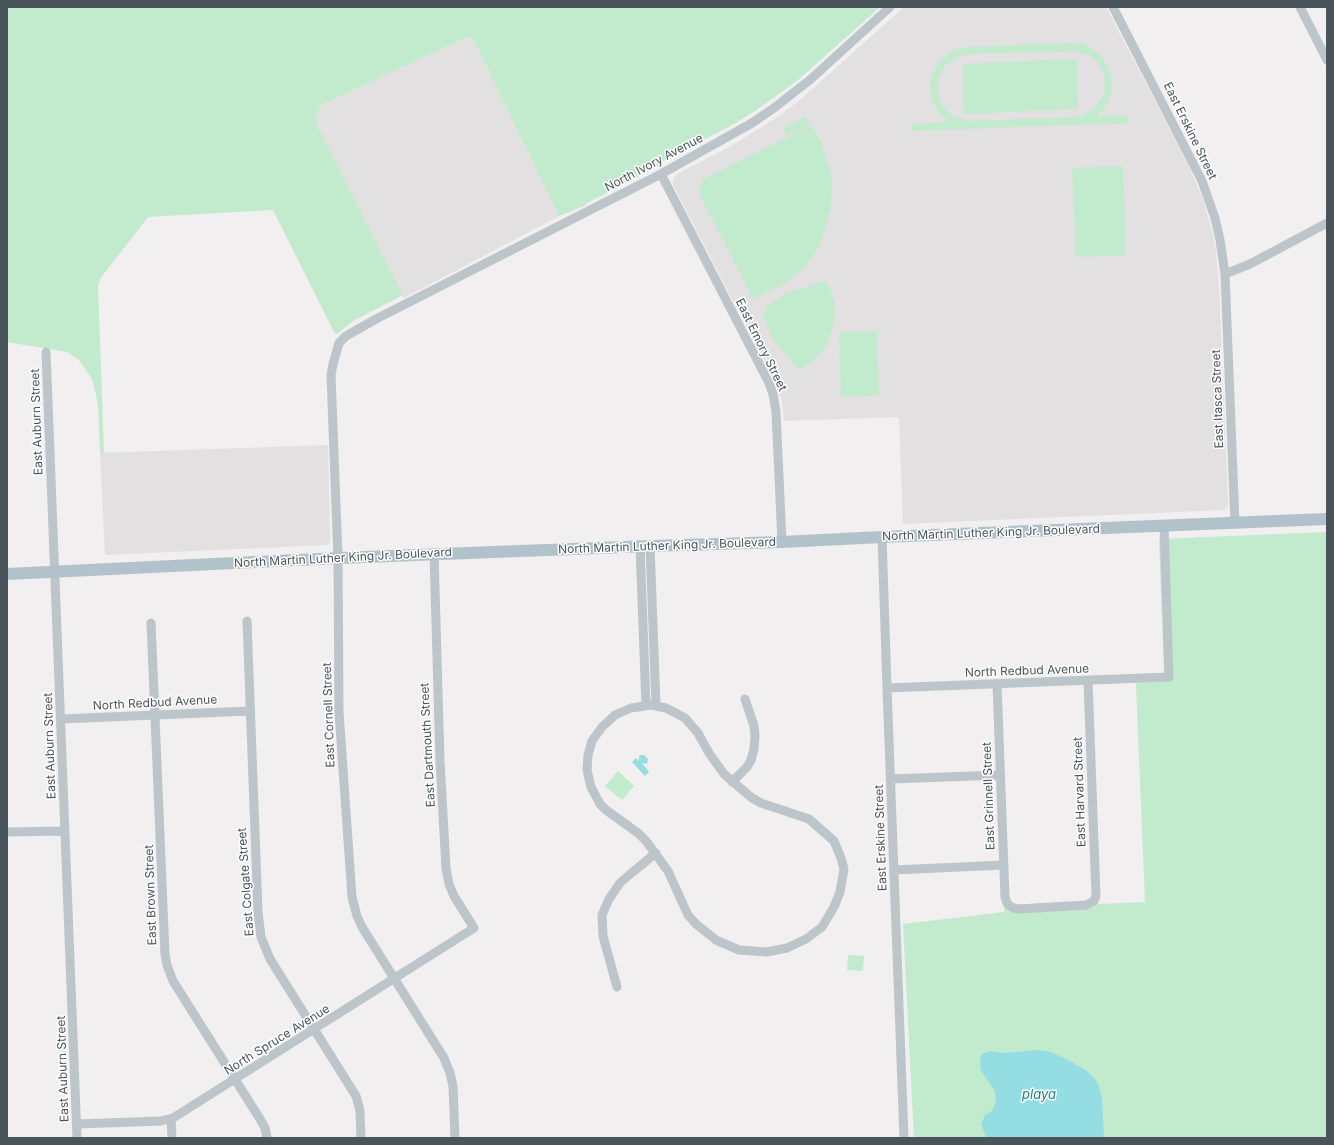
<!DOCTYPE html>
<html>
<head>
<meta charset="utf-8">
<style>
	body { margin:0 }
	#map { position:relative; width:1334px; height:1145px; overflow:hidden; background:#f1efef; font-family:Inter,sans-serif }
	canvas { display:block }
	.frame { position:absolute; inset:0; border:8px solid #49555a; pointer-events:none }
</style>
</head>
<body>
<div id="map">
<canvas width="1334" height="1145"></canvas>
<div class="frame"></div>
</div>
<script>
const ctx = document.querySelector('canvas').getContext('2d');
ctx.lineJoin = 'round';
function fill(path, color) {
  ctx.fillStyle = color;
  ctx.fill(path, 'evenodd');
}
function poly(rows) {
  const path = new Path2D();
  for (const r of rows) {
    path.moveTo(r[0], r[1]);
    for (let i = 2; i < r.length; i += 2) path.lineTo(r[i], r[i + 1]);
  }
  return path;
}
function trace(path, color, width, dash) {
  ctx.strokeStyle = color;
  ctx.lineWidth = width;
  ctx.lineCap = dash ? 'butt' : 'round';
  ctx.setLineDash(dash || []);
  ctx.stroke(path);
}
function drawText(font, color, halo, rows, align = 'center') {
  ctx.font = font + ' Inter,sans-serif';
  ctx.lineWidth = 3;
  ctx.setLineDash([]);
  ctx.textBaseline = 'middle';
  ctx.strokeStyle = halo;
  ctx.fillStyle = color;
  for (const [text, x, y, turn = 0] of rows) {
    ctx.save();
    ctx.translate(x, y);
    ctx.rotate((+turn || 0) * Math.PI / 180);
    ctx.textAlign = isNaN(turn) ? turn : align;
    if (halo) ctx.strokeText(text, 0, 0);
    ctx.fillText(text, 0, 0);
    ctx.restore();
  }
}
fill(poly([
	[904,7,1106,7,1188,164,1203,199,1213,235,1216,253,1219,285,1228,502,1227,508,1224,510,903,524,899,417,784,421,782,401,773,378,673,185,673,179,677,174,733,145,782,114,801,99],
	[467,37,473,39,559,216,404,298,317,124,316,114,322,105],
	[328,445,330,542,327,545,105,555,100,453]
]), '#e2e0e1');
fill(poly([
	[7,7,880,7,798,80,755,111,734,124,663,161,661,165,587,203,584,206,559,216,473,39,467,37,322,105,316,114,317,124,403,295,353,321,337,334,334,332,273,210,148,217,100,279,98,286,104,453,100,453,98,406,96,395,92,379,79,360,67,352,7,342],
	[1070,43,1082,44,1094,50,1103,58,1110,70,1112,82,1111,95,1105,107,1097,116,1127,115,1127,123,912,131,911,124,948,122,939,113,933,102,931,96,930,83,931,77,937,65,941,60,951,52,957,49,969,47],
	[1075,51,1090,56,1098,63,1103,72,1105,82,1104,93,1099,102,1092,110,1083,115,1073,117,967,121,952,116,945,109,939,99,938,84,940,74,946,65,959,56,969,54],
	[1077,59,1078,109,964,114,963,64],
	[806,117,810,125,787,136,783,128],
	[811,126,821,142,828,163,832,180,831,208,826,227,820,243,811,259,801,270,786,283,753,299,699,193,703,179],
	[1123,166,1126,255,1076,257,1072,168],
	[825,281,831,291,834,300,835,311,832,331,824,349,816,358,799,370,773,340,763,316,767,306,787,293],
	[877,331,879,395,841,397,839,332],
	[1327,532,1327,1138,914,1138,903,924,1004,912,1004,905,1097,901,1098,904,1145,902,1136,684,1164,673,1159,539],
	[618,771,634,786,622,800,605,786],
	[848,955,864,956,863,971,847,970]
]), '#c2eacc');
fill(poly([
	[641,755,644,755,648,759,647,764,642,763,649,772,645,776,632,762,636,758,639,761,639,756],
	[1038,1050,1051,1052,1070,1061,1087,1071,1095,1079,1098,1084,1102,1098,1104,1138,987,1138,981,1125,985,1115,992,1111,996,1102,995,1091,981,1071,980,1058,982,1054,990,1051,1005,1053]
]), '#93dde3');
trace(poly([
	[1113,7,1202,181,1215,218,1220,240,1225,274,1235,523],
	[1300,7,1327,60],
	[661,174,769,383,773,394,776,412,782,542],
	[1225,274,1250,264,1327,223],
	[46,352,77,1138],
	[882,537,887,688,904,1138],
	[640,546,646,705],
	[650,546,656,705],
	[247,621,258,912,261,937,270,959,356,1096,360,1111,361,1138],
	[151,623,165,954,167,965,173,981,260,1119,265,1128,267,1138],
	[997,684,1005,897,1007,903,1010,906,1014,908,1019,909,1086,905,1094,901,1096,896,1088,681],
	[887,688,1169,677,1164,526],
	[651,705,666,708,685,718,698,733,709,753,724,774,752,798,761,803,809,819,834,841,841,858,844,869,840,892,834,907,822,927,806,939,787,948,767,952,739,950,716,940,696,924,688,915,668,871,646,841,638,833,606,810,600,804,591,787,587,770,588,755,592,741,602,727,615,715,631,708,651,705],
	[61,719,250,711],
	[890,779,1000,775],
	[732,782,747,767,751,760,754,749,755,736,754,726,745,699],
	[7,832,65,831],
	[894,870,1004,865],
	[617,987,603,936,602,915,609,899,620,883,629,875,656,853],
	[171,1119,172,1138],
	[77,1124,161,1121,173,1118,474,928,454,896,449,884,446,868,440,761,434,554],
	[455,1138,453,1086,450,1073,444,1058,362,927,357,916,352,897,339,712,338,558,331,375,333,364,339,343,346,336,376,319,661,174,752,123,774,108,811,79,890,7]
]), '#bcc5ca', 9);
trace(poly([
	[7,574,338,558,650,546,782,542,882,537,1327,519]
]), '#b1c2cb', 12);
drawText('12px', '#49555a', '#fff', [
	["East Erskine Street",1190,131,64],
	["North Ivory Avenue",654,163,-28],
	["East Emory Street",761,345,64],
	["East Itasca Street",1218,399,-92],
	["East Auburn Street",37,422,-92],
	["North Martin Luther King Jr. Boulevard",991,533,-2],
	["North Martin Luther King Jr. Boulevard",667,546,-2],
	["North Martin Luther King Jr. Boulevard",343,558,-3],
	["North Redbud Avenue",1027,671,-2],
	["North Redbud Avenue",155,703,-3],
	["East Cornell Street",329,715,-92],
	["East Dartmouth Street",428,745,-93],
	["East Auburn Street",50,746,-92],
	["East Harvard Street",1080,792,-92],
	["East Grinnell Street",989,796,-92],
	["East Erskine Street",881,838,-92],
	["East Colgate Street",246,882,-94],
	["East Brown Street",151,895,-92],
	["North Spruce Avenue",277,1040,-32],
	["East Auburn Street",63,1069,-92]
]);
drawText('italic 13px', '#1a7f87', '#fff', [
	["playa",1039,1095]
]);
</script>
</body>
</html>
